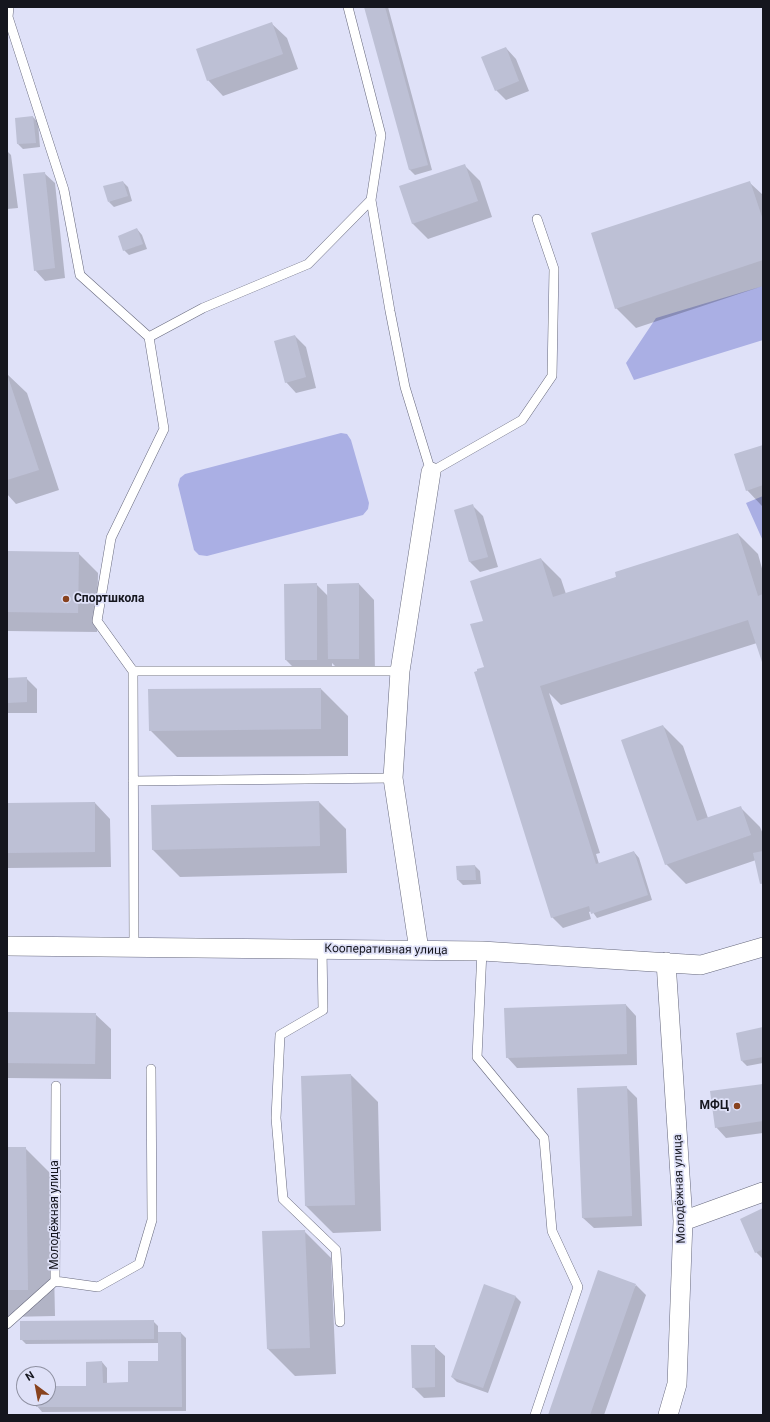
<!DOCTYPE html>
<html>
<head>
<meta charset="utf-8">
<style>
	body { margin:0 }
	#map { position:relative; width:770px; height:1422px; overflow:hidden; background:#dfe1f8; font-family:Roboto,sans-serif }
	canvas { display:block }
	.frame { position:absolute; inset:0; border:8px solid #15161e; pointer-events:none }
	.north { position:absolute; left:16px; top:1366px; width:40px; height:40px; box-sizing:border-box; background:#dfe1f8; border:1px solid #8e90a1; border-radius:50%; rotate:328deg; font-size:11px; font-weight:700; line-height:16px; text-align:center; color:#15161e }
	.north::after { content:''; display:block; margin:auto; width:14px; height:18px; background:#88421e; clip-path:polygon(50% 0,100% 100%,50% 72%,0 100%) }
</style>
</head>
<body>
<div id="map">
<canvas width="770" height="1422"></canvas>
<div class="frame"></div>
<div class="north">N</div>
</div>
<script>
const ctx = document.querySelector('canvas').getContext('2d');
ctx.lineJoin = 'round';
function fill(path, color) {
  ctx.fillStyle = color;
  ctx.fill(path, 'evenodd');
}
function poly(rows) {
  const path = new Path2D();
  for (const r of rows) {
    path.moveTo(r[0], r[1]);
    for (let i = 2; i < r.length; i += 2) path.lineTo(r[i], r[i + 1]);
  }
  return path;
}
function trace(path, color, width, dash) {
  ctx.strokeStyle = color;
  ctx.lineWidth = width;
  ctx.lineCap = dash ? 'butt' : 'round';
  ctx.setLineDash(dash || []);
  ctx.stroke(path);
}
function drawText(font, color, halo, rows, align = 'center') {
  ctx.font = font + ' Roboto,sans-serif';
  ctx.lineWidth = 3.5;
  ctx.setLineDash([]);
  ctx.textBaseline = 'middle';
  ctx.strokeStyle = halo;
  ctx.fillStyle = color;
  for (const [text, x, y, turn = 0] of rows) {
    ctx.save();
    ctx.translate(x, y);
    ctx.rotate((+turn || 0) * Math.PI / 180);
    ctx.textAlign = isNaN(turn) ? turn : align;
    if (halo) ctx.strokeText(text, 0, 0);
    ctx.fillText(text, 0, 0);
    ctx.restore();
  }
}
fill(poly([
	[763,286,763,340,634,380,626,363,656,318],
	[341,433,347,434,351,440,369,503,368,509,363,515,207,556,199,555,194,550,178,485,180,478,185,474],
	[763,496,763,541,746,503]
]), '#aaafe4');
fill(poly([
	[365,7,388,7,432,170,415,175,410,170],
	[271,23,287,38,298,69,223,96,208,80],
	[506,48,516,59,529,91,506,100,496,90],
	[33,117,38,122,40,147,23,149,18,144],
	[7,151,11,155,18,208,7,209],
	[464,165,480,181,492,217,428,239,412,223],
	[44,173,55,183,65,278,45,281,35,270],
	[123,182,128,187,132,201,114,207,109,202],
	[750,183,763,195,763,286,636,328,616,308],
	[137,229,142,235,147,249,129,255,124,250],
	[295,336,306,347,316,388,296,393,286,382],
	[7,374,27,393,59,490,16,504,7,494],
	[763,446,763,506,762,506,747,490],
	[472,505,483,516,498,567,480,572,470,562],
	[738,534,758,554,763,572,763,662,757,643,561,705,549,693,600,853,596,854,599,864,634,852,639,858,652,900,597,918,592,911,589,912,591,919,563,928,552,917,485,667,484,621,541,559,561,579,566,594,617,577],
	[7,552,78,553,98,573,97,632,7,631],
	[316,584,328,596,359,584,374,600,375,674,344,675,332,663,332,675,301,675,286,660],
	[26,678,37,689,37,713,7,713,7,679],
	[321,689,348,716,348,756,177,757,150,730],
	[663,726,683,746,708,818,740,807,760,827,763,834,763,885,761,883,756,860,686,884,666,864],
	[319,802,346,829,347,873,180,877,153,850,152,806],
	[95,803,110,819,111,867,7,868,7,804],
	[475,866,480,871,481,884,463,885,458,880,457,867],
	[626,1005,636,1016,637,1065,517,1068,507,1057],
	[7,1013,95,1014,111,1029,111,1079,7,1078],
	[763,1028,763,1063,747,1066,742,1061,737,1034],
	[351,1075,378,1102,381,1231,333,1233,306,1206],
	[763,1085,763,1133,726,1138,716,1127],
	[626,1087,637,1098,642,1226,594,1228,583,1218],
	[7,1148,25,1148,52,1175,55,1316,7,1317],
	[763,1210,763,1259,756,1252],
	[304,1231,331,1258,336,1374,295,1376,268,1349],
	[636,1285,646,1295,604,1415,549,1415],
	[485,1286,516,1297,521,1302,488,1393,457,1382,452,1377],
	[153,1321,158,1326,158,1333,181,1333,186,1338,186,1411,42,1412,37,1406,36,1398,48,1398,48,1387,87,1387,102,1362,107,1368,107,1384,129,1383,159,1362,159,1343,26,1344,21,1339],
	[434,1346,445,1356,445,1397,424,1398,413,1387]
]), '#0003');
fill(poly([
	[364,7,385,7,428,165,409,170],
	[272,22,283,54,207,81,196,49],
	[506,47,519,81,495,91,481,57],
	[33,116,36,143,17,144,15,118],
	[465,164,478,201,412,224,399,186],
	[45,172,55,268,34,271,23,174],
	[123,181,128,196,108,202,103,186],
	[750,181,763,220,763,260,615,309,591,233],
	[137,228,143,244,123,251,118,236],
	[295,335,306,377,285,383,274,341],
	[7,374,39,470,7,480],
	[763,445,763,485,746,491,734,454],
	[473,504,488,557,469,562,454,510],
	[738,533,758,596,763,594,763,665,748,620,540,686,596,864,634,851,648,895,591,914,589,906,551,918,474,672,477,671,477,669,484,667,470,624,483,621,470,581,541,558,553,597,616,577,615,572],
	[7,551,79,552,78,613,7,612],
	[317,583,317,660,285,660,284,584],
	[359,583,359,659,328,659,327,584],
	[27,677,27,702,7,703,7,678],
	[321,688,321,729,149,731,148,689],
	[663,725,697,821,741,806,751,835,665,865,621,740],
	[319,801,320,846,152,850,151,805],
	[95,802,95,852,7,853,7,803],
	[763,851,763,883,760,884,753,853],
	[475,865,476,880,457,880,456,866],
	[626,1004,627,1054,506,1058,504,1008],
	[7,1012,96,1013,95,1064,7,1063],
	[763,1027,763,1057,741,1061,736,1033],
	[351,1074,355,1205,305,1206,301,1076],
	[763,1084,763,1121,715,1128,710,1091],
	[627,1086,632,1216,582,1218,577,1088],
	[7,1147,26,1147,28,1290,7,1290],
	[763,1208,763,1249,755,1253,740,1219],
	[305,1230,310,1348,267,1349,262,1231],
	[598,1270,636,1284,590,1415,548,1415],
	[484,1284,516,1296,483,1388,451,1377],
	[154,1320,154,1339,20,1340,20,1321],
	[158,1332,181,1332,182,1407,36,1407,35,1398,48,1398,48,1386,86,1386,86,1362,102,1361,103,1383,128,1382,128,1361,158,1361],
	[411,1345,435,1345,435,1387,412,1388]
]), '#bdc0d5');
const service = poly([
	[9,7,8,17,64,190,80,275,149,337,164,429,111,538,97,621,133,671,134,947],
	[371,200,390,311,405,387,431,472,522,420,552,376,554,269,537,219],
	[149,337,203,308,308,264,371,200,381,135,348,7],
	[133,671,400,671],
	[133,781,393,778],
	[322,949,323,1010,280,1035,276,1118,283,1199,336,1250,340,1322],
	[482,951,477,1057,544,1138,552,1231,578,1287,535,1415],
	[55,1281,98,1287,139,1264,152,1220,151,1069],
	[7,1324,55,1281,56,1086]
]);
const minor = poly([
	[7,946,482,951,701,965,763,947],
	[419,950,393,778,400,671,431,472],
	[666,962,683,1221,677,1384,668,1415],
	[683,1221,763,1192]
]);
trace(service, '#67697d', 10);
trace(minor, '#67697d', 20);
trace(service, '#fff', 9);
trace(minor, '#fff', 19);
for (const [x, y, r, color] of [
	[66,599,4,"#88421e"],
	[737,1106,4,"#88421e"]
]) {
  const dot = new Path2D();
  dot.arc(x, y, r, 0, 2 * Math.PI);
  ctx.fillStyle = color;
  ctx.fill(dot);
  trace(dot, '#dfe1f8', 1.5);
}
drawText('bold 12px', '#15161e', '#dfe1f8', [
	["Спортшкола",74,599],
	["МФЦ",729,1106,"right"]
], 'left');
drawText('12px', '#15161e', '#dfe1f8', [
	["Кооперативная улица",386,950,1],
	["Молодёжная улица",680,1189,-92],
	["Молодёжная улица",55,1215,-90]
]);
</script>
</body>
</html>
